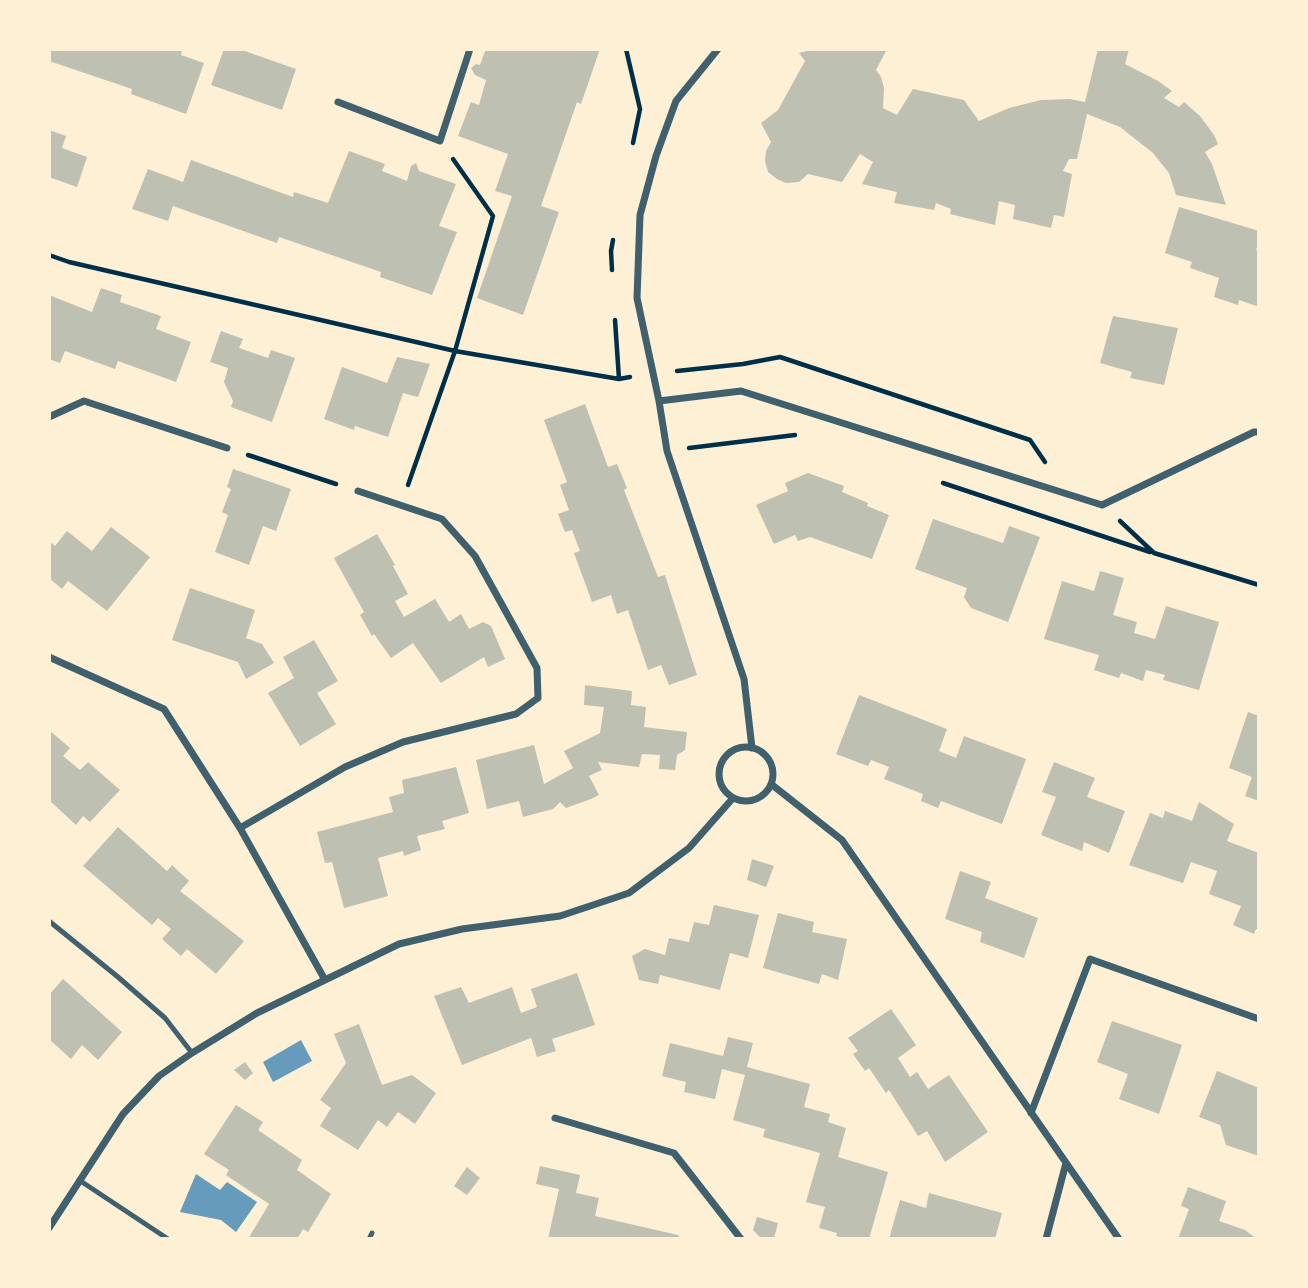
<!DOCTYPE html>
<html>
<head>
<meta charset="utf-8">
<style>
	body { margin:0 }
	#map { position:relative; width:1308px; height:1288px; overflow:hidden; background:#fdf0d5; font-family:"IBM Plex Serif",serif }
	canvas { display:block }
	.frame { position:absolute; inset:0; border:51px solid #fdf0d5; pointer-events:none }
</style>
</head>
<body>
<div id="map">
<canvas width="1308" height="1288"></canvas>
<div class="frame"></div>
</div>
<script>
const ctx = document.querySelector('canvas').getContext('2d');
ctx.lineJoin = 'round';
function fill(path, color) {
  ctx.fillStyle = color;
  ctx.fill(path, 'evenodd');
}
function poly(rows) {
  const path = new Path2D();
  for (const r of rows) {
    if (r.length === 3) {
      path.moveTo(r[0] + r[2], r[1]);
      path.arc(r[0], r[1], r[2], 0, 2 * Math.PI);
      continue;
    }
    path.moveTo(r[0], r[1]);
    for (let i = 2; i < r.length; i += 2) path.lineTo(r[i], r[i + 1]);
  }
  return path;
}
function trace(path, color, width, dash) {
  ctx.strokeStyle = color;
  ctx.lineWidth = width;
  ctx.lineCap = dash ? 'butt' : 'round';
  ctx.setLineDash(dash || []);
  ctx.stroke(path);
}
fill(poly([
	[301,1040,312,1061,273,1082,263,1062],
	[196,1174,220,1190,227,1182,257,1202,236,1232,221,1220,180,1212]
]), '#669bbc');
fill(poly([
	[49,49,182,49,181,55,204,63,186,114,131,94,132,89,49,61],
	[224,49,239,49,296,69,282,110,211,85],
	[486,49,600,49,581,104,577,102,541,206,559,212,523,315,477,298,512,196,495,191,508,154,458,136,471,102,479,105,486,80,475,75,471,68,476,64,480,65],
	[814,49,887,49,876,70,881,77,884,88,883,108,897,115,913,89,964,100,979,121,1009,108,1041,100,1070,99,1085,102,1098,49,1129,49,1125,64,1158,81,1172,91,1164,98,1179,107,1184,102,1200,116,1214,135,1218,144,1205,152,1212,164,1226,205,1176,195,1169,173,1153,153,1120,127,1087,114,1077,159,1069,159,1063,171,1072,174,1064,217,1054,215,1051,228,1013,219,1015,205,999,201,995,225,950,214,951,209,936,203,934,210,894,203,897,192,862,184,873,162,860,154,842,182,808,174,799,182,786,183,777,179,768,172,765,161,766,151,771,142,761,123,778,110,805,61,799,53],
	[49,130,66,136,62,148,87,157,77,187,49,177],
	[349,151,385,164,382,171,407,181,411,166,416,163,419,171,456,184,439,226,457,232,432,295,380,277,381,272,279,237,277,243,173,206,168,221,132,209,148,169,183,182,191,160,293,197,294,192,328,203],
	[1179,207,1259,231,1259,242,1256,250,1259,251,1259,307,1239,300,1238,305,1214,297,1219,278,1190,268,1192,262,1165,253],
	[101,288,122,295,120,302,161,316,156,329,191,342,176,382,118,361,115,369,65,351,60,363,49,359,49,295,92,312],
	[1113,316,1178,328,1164,385,1130,378,1132,372,1100,363],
	[221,331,243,339,239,348,268,358,271,350,295,358,272,422,231,407,233,401,224,382,228,368,210,362],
	[397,357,430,364,418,397,403,393,388,437,355,426,354,430,324,419,342,367,387,383],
	[585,404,608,467,617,464,627,488,624,490,658,577,665,575,697,675,669,685,661,665,648,670,628,610,617,614,611,595,592,602,574,553,580,551,572,530,565,532,558,514,569,510,560,485,567,482,544,420],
	[233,469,291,489,276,531,263,526,249,565,215,552,228,515,222,512,231,489,227,487],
	[808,473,844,486,842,492,868,503,867,506,889,515,872,559,810,537,798,541,795,535,774,544,756,505,788,491,785,483],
	[933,519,1003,543,1009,526,1040,537,1008,622,971,608,964,597,967,588,915,569],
	[111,527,150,557,107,611,68,581,62,589,49,578,49,541,55,546,67,531,92,551],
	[377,534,395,565,393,566,408,594,395,601,404,617,435,599,449,622,461,614,469,629,483,622,491,626,505,659,488,667,484,657,441,683,413,643,391,658,374,634,372,636,360,615,364,612,334,558],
	[1100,571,1124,578,1113,615,1137,622,1134,633,1155,639,1166,606,1219,622,1199,690,1163,680,1165,675,1146,670,1143,681,1121,673,1119,678,1094,670,1099,655,1044,639,1062,581,1094,591],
	[190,588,255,610,246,638,262,644,274,663,246,679,238,662,172,640],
	[314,640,338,681,317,693,336,724,300,746,268,693,294,678,283,657],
	[585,685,632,691,631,705,646,707,644,727,687,732,685,750,677,755,675,770,659,769,660,755,642,754,639,767,598,762,602,770,589,776,599,795,591,799,566,808,560,802,553,809,523,817,519,801,487,809,476,760,534,745,544,784,573,768,564,751,600,733,604,707,584,705],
	[859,695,947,729,939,751,956,758,964,736,1026,759,1002,824,941,801,938,808,921,801,923,794,884,779,889,767,871,760,868,766,836,754],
	[1248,712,1259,716,1259,801,1245,796,1252,777,1229,768],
	[49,730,70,748,63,756,80,770,88,762,120,790,90,822,83,816,76,825,49,800],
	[1054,762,1095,778,1087,797,1125,811,1109,853,1084,842,1082,851,1041,835,1056,797,1042,792],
	[456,767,469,813,442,821,445,829,417,836,421,850,404,856,403,851,378,858,388,896,344,908,332,862,325,863,317,832,393,812,389,797,404,793,402,780],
	[1199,802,1234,824,1227,841,1259,853,1259,930,1256,929,1254,934,1233,925,1241,906,1209,894,1217,871,1191,862,1183,883,1129,865,1150,813,1163,818,1165,811,1192,821],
	[118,827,167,871,172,865,189,881,180,891,244,941,216,974,187,949,181,956,162,939,171,929,158,918,152,925,83,866],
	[752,859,774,866,766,887,747,880],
	[960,871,991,882,985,898,1038,918,1024,958,980,942,982,932,945,919],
	[714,905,759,915,748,958,730,953,720,990,660,975,658,984,639,980,632,956,645,949,665,955,669,938,689,942,694,922,709,925],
	[778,913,814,922,812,932,847,939,838,980,822,974,819,984,763,968],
	[577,973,595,1025,552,1039,556,1051,537,1057,531,1038,462,1065,434,996,461,987,469,1003,512,987,521,1013,537,1007,531,989],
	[63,979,122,1032,98,1060,82,1045,71,1059,49,1039,49,995],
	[891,1009,916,1045,898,1058,910,1077,917,1072,928,1089,949,1075,988,1132,945,1162,927,1131,918,1136,889,1090,886,1093,869,1068,865,1071,853,1054,858,1051,848,1038],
	[1112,1021,1182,1045,1159,1114,1119,1099,1128,1074,1097,1062],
	[359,1024,382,1085,412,1075,436,1093,415,1124,398,1112,387,1127,378,1120,358,1150,320,1126,331,1108,320,1100,346,1063,334,1034],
	[728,1037,753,1043,747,1067,810,1084,804,1107,830,1114,828,1122,846,1128,838,1157,888,1172,869,1239,848,1239,836,1236,837,1233,819,1228,825,1207,806,1202,820,1153,763,1137,765,1129,733,1120,745,1075,722,1069,715,1099,684,1092,686,1082,662,1076,670,1043,723,1056],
	[245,1062,253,1073,245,1080,234,1070],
	[1217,1071,1259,1088,1259,1156,1226,1145,1220,1125,1199,1117],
	[236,1105,263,1122,258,1130,302,1160,297,1170,331,1194,308,1232,303,1229,297,1239,248,1239,269,1204,226,1175,229,1170,204,1154],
	[540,1166,580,1175,576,1193,599,1198,595,1216,678,1235,681,1239,548,1239,559,1189,536,1184],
	[467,1167,480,1178,467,1195,454,1186],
	[1188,1187,1226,1201,1219,1221,1245,1230,1257,1239,1178,1239,1189,1209,1181,1206],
	[929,1193,1002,1213,995,1239,889,1239,900,1200,926,1208],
	[757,1217,778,1223,774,1238,762,1239,753,1230]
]), '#bec0b2');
trace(poly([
	[626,49,640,109,633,143],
	[49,255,69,262,455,351,619,379,630,377],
	[612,270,611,251,613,240],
	[615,320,619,379],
	[677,371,743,364,780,357,1030,440,1045,462],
	[689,448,795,435],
	[248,455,336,484],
	[943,483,1150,552],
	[408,485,455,351,493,216,453,159],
	[1120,521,1154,553,1259,585]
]), '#003049', 4.5);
trace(poly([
	[49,921,118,977,165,1018,192,1053],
	[79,1180,168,1239],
	[369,1239,372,1233]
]), '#3f606c', 5);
trace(poly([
	[718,49,676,101,656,156,640,215,637,298,659,401,667,451,744,679,752,748],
	[338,102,440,141,470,49],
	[659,401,741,391,1102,505,1254,432,1259,432],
	[49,417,84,401,227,448],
	[49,657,164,709,240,828,325,980],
	[746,774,27],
	[771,784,842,840,1119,1239],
	[240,828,345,767,403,742,516,714,538,698,537,668,475,556,442,519,358,491],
	[1031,1113,1090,959,1259,1019],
	[555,1118,674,1153,741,1239],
	[49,1228,123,1114,159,1076,192,1053,257,1013,399,944,462,929,560,916,629,893,689,848,733,798],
	[1046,1239,1066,1163]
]), '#3f606c', 7);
</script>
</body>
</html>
